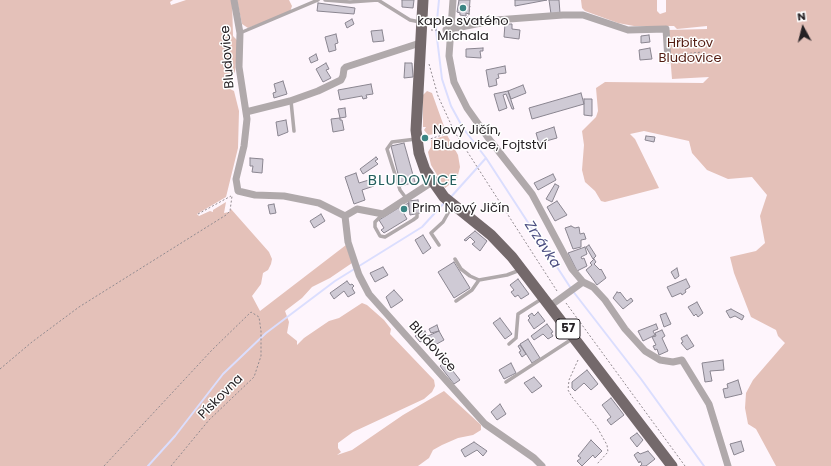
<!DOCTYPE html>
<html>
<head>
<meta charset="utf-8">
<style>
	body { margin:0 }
	#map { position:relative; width:831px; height:466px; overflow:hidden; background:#fef5fc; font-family:Poppins,sans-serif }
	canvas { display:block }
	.north { position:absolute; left:783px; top:8px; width:40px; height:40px; -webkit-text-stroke:3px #fff; paint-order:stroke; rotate:353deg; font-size:11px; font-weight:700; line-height:16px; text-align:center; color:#252124 }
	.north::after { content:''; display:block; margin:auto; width:14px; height:18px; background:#252124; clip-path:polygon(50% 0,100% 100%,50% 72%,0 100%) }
</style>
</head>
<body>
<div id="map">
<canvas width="831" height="466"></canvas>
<div class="north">N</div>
</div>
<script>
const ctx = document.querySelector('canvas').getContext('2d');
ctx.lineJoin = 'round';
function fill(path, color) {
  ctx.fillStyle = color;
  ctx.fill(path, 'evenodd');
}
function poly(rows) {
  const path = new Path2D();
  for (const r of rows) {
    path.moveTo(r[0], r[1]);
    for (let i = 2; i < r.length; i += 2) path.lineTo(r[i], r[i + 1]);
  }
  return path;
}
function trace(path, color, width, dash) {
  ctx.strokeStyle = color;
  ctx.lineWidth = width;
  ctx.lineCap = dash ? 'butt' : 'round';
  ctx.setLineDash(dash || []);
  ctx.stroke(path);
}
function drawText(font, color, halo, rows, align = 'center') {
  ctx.font = font + ' Poppins,sans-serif';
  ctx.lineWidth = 3;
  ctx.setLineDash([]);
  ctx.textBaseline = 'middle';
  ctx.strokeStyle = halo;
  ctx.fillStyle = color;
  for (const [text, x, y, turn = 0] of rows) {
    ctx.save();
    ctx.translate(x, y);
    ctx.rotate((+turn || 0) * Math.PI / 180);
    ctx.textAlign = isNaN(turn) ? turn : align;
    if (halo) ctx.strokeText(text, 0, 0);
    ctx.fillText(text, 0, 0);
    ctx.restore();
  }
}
fill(poly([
	[0,0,173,0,170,2,171,5,186,0,232,0,233,36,238,41,235,71,229,86,230,89,234,91,239,111,238,148,226,197,197,214,199,216,210,211,213,212,213,210,226,202,224,213,229,212,231,209,269,252,272,259,271,264,268,270,263,273,261,284,252,296,260,311,346,245,352,263,330,278,312,287,302,298,285,311,289,322,287,333,297,341,297,345,304,338,329,321,339,318,362,303,367,305,384,320,391,329,390,334,434,380,435,386,432,392,424,399,353,432,338,443,338,448,341,452,337,455,352,450,403,415,444,391,481,425,481,430,473,435,458,438,442,445,433,450,429,458,418,466,0,466],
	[237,0,289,0,292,6,290,12,248,28,242,24],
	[581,0,657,0,657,11,660,14,666,12,666,0,831,0,831,466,776,466,756,429,748,424,745,408,746,393,753,380,785,343,778,336,776,330,751,317,734,273,730,257,756,251,765,243,760,216,767,195,752,177,728,179,707,170,692,153,689,141,644,131,630,134,635,139,659,188,605,202,601,201,595,191,585,182,582,170,584,145,582,131,596,117,598,111,596,88,605,82,703,83,709,77,672,79,668,30,707,29,707,26,677,29,674,26,634,26,618,23,585,11,582,8],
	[427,91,432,93,446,132,428,135,424,130,426,127,423,127,423,95],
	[447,135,458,155,460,167,457,179,445,188,431,165,428,152,431,147,431,140]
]), '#e4c1b9');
trace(poly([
	[439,0,436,30,442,79,451,106,463,128,486,158,572,290,641,379,704,466],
	[450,198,486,158],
	[148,466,175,436,223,374,266,333,335,281,422,227,445,202]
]), '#dbdefe', 2);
const building = poly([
	[402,0,414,0,413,8,402,7,402,0],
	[459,0,470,0,469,14,466,13,466,16,460,15,460,13,457,12,459,0],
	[515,0,547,0,515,6,515,0],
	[549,0,559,0,560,13,551,14,549,0],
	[318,3,355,8,354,14,317,11,318,3],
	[352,19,354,24,347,28,345,23,352,19],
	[505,24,512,24,512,29,520,30,519,39,504,37,505,24],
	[382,30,384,41,373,42,371,31,382,30],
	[336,34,338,43,335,44,336,50,329,52,325,37,336,34],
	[649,35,650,42,641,43,641,36,649,35],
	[483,48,483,51,480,51,481,58,466,57,466,49,483,48],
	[650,48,652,59,640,60,639,50,650,48],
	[316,54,318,60,311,63,309,58,316,54],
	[326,63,329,69,326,70,331,78,323,82,316,69,326,63],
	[405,63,412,63,413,77,404,78,405,63],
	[505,66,506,73,498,74,499,78,496,79,497,85,489,87,486,70,505,66],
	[283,81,287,94,274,98,273,93,276,92,274,84,283,81],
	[371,84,373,94,366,95,367,98,363,99,362,96,340,100,338,90,371,84],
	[523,85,526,93,511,99,508,91,523,85],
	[508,91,514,109,512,109,506,94,503,95,507,108,499,111,494,94,508,91],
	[581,93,584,104,532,119,529,108,581,93],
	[584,99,592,99,592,116,584,115,584,99],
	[345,108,346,117,340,118,338,109,345,108],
	[340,118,340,120,342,120,344,130,333,132,331,119,340,118],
	[286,120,288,132,278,136,276,122,286,120],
	[554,127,557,138,539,143,536,133,554,127],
	[646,136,655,137,654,142,645,140,646,136],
	[404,143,415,182,401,186,391,146,404,143],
	[376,157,378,159,375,161,378,164,363,174,360,169,376,157],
	[250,158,263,159,262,173,252,172,253,166,250,166,250,158],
	[356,173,359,183,372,179,374,186,362,190,365,200,354,204,345,177,356,173],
	[553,174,556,180,538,190,534,183,553,174],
	[555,184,559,186,552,202,546,199,555,184],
	[418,200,420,213,410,215,408,201,418,200],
	[557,201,567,215,555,221,547,207,557,201],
	[409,203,409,209,403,212,400,207,409,203],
	[274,204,276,213,270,214,268,205,274,204],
	[400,207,407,219,384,233,381,230,384,228,379,220,400,207],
	[321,214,325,221,314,228,310,221,321,214],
	[571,226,575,228,579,227,580,234,584,233,586,239,581,240,581,247,573,249,565,228,571,226],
	[475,231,487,241,480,251,472,244,475,242,470,237,466,241,464,240,475,231],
	[423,235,431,248,423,254,415,240,423,235],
	[589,245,596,256,593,259,586,247,589,245],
	[585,247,587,254,581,257,582,259,584,258,587,266,577,271,568,253,585,247],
	[594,259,596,262,594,264,600,270,601,269,606,278,597,285,586,270,592,265,590,263,594,259],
	[454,262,470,288,454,298,438,272,454,262],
	[383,267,388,275,375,282,370,273,383,267],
	[677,268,679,276,675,279,671,272,677,268],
	[518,279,529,294,521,299,518,295,515,297,511,292,514,290,510,285,518,279],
	[686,279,690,287,685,290,686,292,682,295,681,293,672,297,667,287,686,279],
	[347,281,350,285,352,284,354,286,352,288,355,293,348,297,344,291,334,299,330,293,347,281],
	[394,290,403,300,391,308,386,297,394,290],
	[617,292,619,293,620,292,627,301,631,298,633,301,623,309,613,298,617,292],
	[697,302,703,313,698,317,696,314,694,316,688,307,697,302],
	[731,309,744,316,742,320,735,316,730,318,726,311,731,309],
	[538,312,545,321,534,329,528,320,530,318,528,316,532,313,534,316,538,312],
	[666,313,671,324,664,327,660,315,666,313],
	[500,318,512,334,505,339,493,323,500,318],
	[547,324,553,332,551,333,553,336,548,339,543,334,534,340,531,336,547,324],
	[656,324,658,329,653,331,655,335,643,341,638,331,656,324],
	[437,325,439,331,431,333,429,329,437,325],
	[662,330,665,336,662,338,668,351,659,355,657,349,655,350,653,346,656,345,652,337,656,336,655,333,662,330],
	[425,331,428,337,420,342,415,336,425,331],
	[439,331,444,340,433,346,428,336,439,331],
	[687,335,694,346,687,350,681,343,683,342,681,338,687,335],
	[528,339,540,358,532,363,520,344,528,339],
	[520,345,526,354,522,357,519,352,521,351,518,346,520,345],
	[723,360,724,370,710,371,712,381,705,382,702,363,723,360],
	[445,361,460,380,454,384,440,366,445,361],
	[511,363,516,373,504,379,499,370,511,363],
	[587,370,598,384,591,390,584,383,575,391,572,388,572,382,587,370],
	[534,377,542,386,532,393,524,383,534,377],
	[738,380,742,394,725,398,723,389,728,388,727,384,738,380],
	[611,398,624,415,611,425,607,420,611,417,602,405,611,398],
	[500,404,506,414,497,420,491,412,500,404],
	[637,433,643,440,637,447,630,438,637,433],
	[591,440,602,451,595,458,593,455,582,466,577,461,581,458,578,456,591,440],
	[741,441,744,451,734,455,730,444,741,441],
	[474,442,487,451,483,456,477,450,465,457,461,450,474,442],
	[648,451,655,459,646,466,640,466,642,464,640,461,639,463,634,455,638,452,640,454,648,451]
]);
fill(building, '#cfcad5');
trace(building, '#8a8590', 1);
trace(poly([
	[466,18,469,15,470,6],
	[431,30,439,30],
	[674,55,702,52],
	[429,64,438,96,454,131,557,291],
	[427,140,454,131],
	[198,214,231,196],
	[566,303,685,466],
	[578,360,569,380,568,390,572,397,597,427,607,445,608,452,597,464],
	[0,369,32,342,79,307,226,215,230,211,232,196],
	[104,466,212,350,251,312,259,317,261,331,261,356,254,377,209,420,171,466]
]), '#928b90', 1, [2, 2]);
trace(poly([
	[325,0,350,2,378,0,410,20,420,22],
	[240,33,318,0],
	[291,101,294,131],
	[406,198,400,190,387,149,392,142,416,139],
	[382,215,375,222,375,227,380,236,385,237,413,220,417,217,417,214],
	[439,245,431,233,443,222,452,206],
	[455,259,461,269,470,276,479,280,507,275,520,270],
	[456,301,472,290,479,280],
	[509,344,516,338,518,314,543,298],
	[506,382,572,339]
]), '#b0a9ab', 3.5);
trace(poly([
	[234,0,240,33,239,67,247,119,244,146,236,179,238,191,255,195,284,196,319,203,345,216],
	[453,0,449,56,454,82,467,108,489,139,532,194,572,269,583,282,593,287,605,300,625,329,645,351,660,360,673,362,682,360,709,404,728,466],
	[446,30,496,20,563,15,583,15,628,30,666,29,668,60],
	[246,112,290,101,318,91,341,80,343,76,344,69,346,67,420,43],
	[345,216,348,242,359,275,369,294,485,424,534,458,542,466],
	[345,216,357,209,383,214,432,182],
	[550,306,583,282]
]), '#b0a9ab', 7);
trace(poly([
	[423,0,416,130,419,153,425,170,444,197,491,235,512,257,672,466]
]), '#74696b', 11);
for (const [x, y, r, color] of [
	[463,8,4,"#3c8584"],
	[425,138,4,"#3c8584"],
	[404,209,4,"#3c8584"]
]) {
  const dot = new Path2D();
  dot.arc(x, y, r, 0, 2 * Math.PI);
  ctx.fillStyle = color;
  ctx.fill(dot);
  trace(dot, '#fff', 1.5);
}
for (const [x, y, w] of [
	[568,329,24]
]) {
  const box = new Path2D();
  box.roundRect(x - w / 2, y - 10, w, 20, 3);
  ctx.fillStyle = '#fff';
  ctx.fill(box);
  trace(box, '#252124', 1);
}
drawText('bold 12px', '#252124', null, [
	["57",568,329]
]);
drawText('13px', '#252124', '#fff', [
	["kaple svatého",463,22,"center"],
	["Michala",463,37,"center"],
	["Nový Jičín,",433,131],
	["Bludovice, Fojtství",433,146],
	["Prim Nový Jičín",412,209]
], 'left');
drawText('13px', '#531d12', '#fff', [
	["Hřbitov",690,44],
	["Bludovice",690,59]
]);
drawText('13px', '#252124', '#fff', [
	["Bludovice",228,57,-94],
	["Bludovice",432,347,48],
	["Pískovna",221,397,-45]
]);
drawText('italic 14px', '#4b4e81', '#fff', [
	["Zrzávka",542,245,57]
]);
ctx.letterSpacing = '1px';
drawText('15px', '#235d5d', '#fff', [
	["BLUDOVICE",413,181]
]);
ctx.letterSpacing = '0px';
</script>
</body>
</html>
